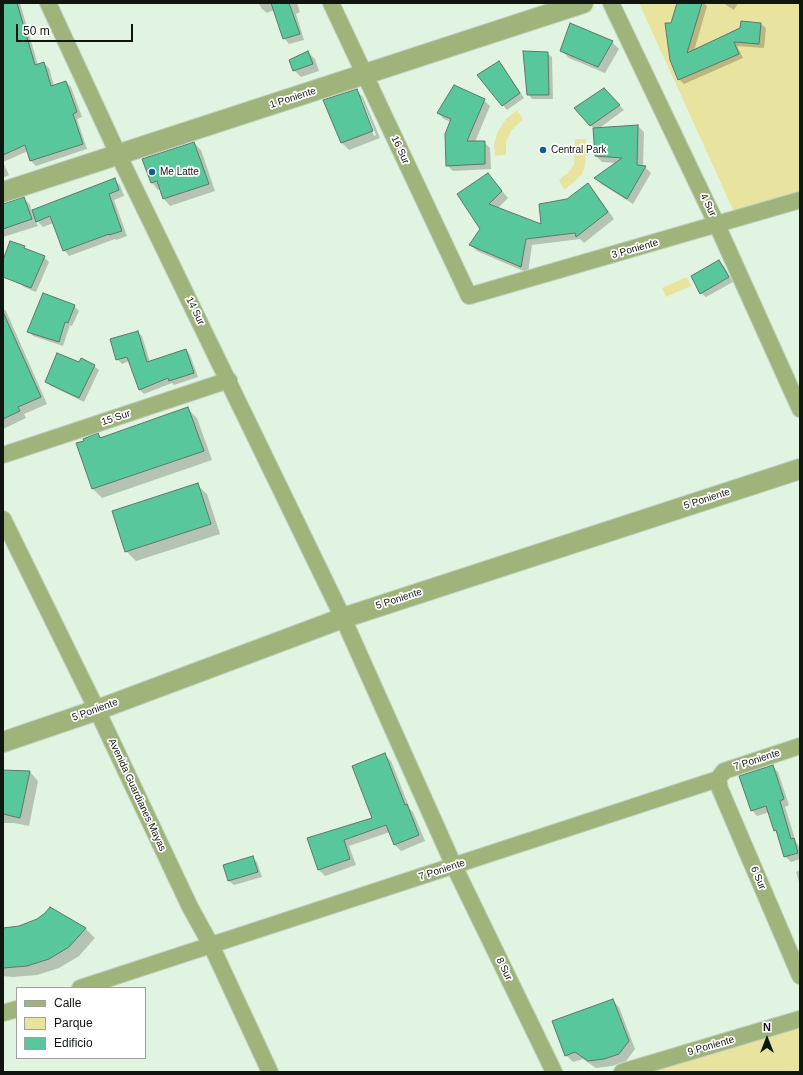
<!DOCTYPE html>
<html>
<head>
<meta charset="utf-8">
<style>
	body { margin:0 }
	#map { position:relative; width:803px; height:1075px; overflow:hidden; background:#e1f4e1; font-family:Arial,sans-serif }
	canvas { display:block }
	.frame { position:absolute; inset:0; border:4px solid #0f150f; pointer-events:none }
	.legend { position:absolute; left:16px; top:987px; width:130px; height:72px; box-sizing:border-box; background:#fff; border:1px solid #9fa19f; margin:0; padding:5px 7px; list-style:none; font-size:12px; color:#0f150f }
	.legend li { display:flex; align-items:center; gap:8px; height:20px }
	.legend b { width:20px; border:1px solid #9fa19f }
	.north { position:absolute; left:747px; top:1019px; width:40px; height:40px; -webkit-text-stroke:3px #fff; paint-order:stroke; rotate:0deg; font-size:11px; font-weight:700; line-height:16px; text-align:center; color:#0f150f }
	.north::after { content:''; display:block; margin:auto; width:14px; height:18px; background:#0f150f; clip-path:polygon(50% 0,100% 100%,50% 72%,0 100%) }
	.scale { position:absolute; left:16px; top:24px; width:117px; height:18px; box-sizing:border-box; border:2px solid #0f150f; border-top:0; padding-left:5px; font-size:12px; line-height:14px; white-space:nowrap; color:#0f150f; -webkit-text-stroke:3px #fff; paint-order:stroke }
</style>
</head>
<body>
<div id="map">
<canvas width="803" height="1075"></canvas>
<div class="frame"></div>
<ul class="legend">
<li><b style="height:5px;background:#9fb47b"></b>Calle</li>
<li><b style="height:11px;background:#e8e49f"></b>Parque</li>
<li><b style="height:11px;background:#59c79c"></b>Edificio</li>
</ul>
<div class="north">N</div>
<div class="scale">50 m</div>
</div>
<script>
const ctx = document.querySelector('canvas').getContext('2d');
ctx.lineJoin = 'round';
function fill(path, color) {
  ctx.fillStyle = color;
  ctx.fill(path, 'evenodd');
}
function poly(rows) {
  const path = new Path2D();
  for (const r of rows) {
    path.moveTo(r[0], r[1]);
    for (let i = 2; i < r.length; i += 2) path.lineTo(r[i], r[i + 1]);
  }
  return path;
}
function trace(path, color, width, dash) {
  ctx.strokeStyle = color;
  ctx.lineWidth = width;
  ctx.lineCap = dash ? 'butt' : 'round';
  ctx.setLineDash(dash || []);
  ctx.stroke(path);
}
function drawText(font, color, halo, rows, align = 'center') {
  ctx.font = font + ' Arial,sans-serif';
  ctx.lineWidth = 3.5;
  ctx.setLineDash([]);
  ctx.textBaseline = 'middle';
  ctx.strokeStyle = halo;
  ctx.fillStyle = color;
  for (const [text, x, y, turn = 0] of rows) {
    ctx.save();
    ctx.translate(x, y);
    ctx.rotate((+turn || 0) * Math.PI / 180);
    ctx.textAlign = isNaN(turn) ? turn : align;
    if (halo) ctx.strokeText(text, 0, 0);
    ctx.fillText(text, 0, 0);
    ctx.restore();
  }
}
fill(poly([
	[639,3,800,3,800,192,735,214],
	[517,110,523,119,511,131,506,142,506,155,495,156,494,144,498,131,506,119],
	[575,139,586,139,585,166,582,174,573,183,564,190,559,180,568,173,574,165],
	[687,277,691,286,666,297,662,288],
	[800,1025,800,1072,642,1072]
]), '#e8e49f');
fill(poly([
	[3,3,20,3,38,65,44,63,49,68,54,86,66,82,71,87,82,117,77,119,87,149,36,166,31,161,28,151,3,162,9,175,3,178],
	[259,3,297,3,300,12,296,14,304,40,289,44,284,38,274,10,267,13,261,8],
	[678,3,704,3,707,6,694,51,741,29,742,22,761,24,766,28,764,48,737,46,743,58,684,84,679,79,672,24],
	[723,3,738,3,734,10],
	[612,42,619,49,605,73,569,58,562,51],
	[308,52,315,59,319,71,301,77,294,70],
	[547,53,552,57,553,99,532,99,528,94],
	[499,62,503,66,524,98,507,110,478,75],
	[356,90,363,97,380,138,349,150,342,143],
	[359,97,361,97,376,135,374,136],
	[608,93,624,110,598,129,638,126,644,132,643,167,645,167,651,173,633,204,601,184,596,179,617,163,602,162,596,156,595,130,575,108],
	[484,100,490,106,475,142,484,142,490,148,491,169,453,171,447,165,451,122,444,119,438,113],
	[194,143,201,150,215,191,170,206,164,199,160,189,158,190,152,183],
	[114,180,120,185,124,196,114,200,127,236,116,240,115,239,69,256,64,250,53,223,43,227,35,219,38,226,3,237,3,205,24,198,30,205,32,211],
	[494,181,508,198,497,209,543,226,567,200,588,184,594,191,614,219,584,243,580,239,532,245,528,273,477,251,471,245,482,229],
	[24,247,27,250,44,257,49,262,36,292,24,287,19,283,3,276,3,263],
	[719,261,724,266,733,282,706,297,701,293],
	[74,306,79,311,72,326,70,325,63,346,33,336,28,331],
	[3,308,6,311,47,404,24,414,26,418,3,429],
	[137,332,142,336,150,362,186,350,190,355,198,377,174,385,172,383,144,394,140,390,129,361,122,364,117,359],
	[80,363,94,366,99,370,84,402,51,386,47,382],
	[188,409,197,418,212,460,102,498,93,489,77,444,98,434,102,439],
	[197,485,207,494,220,534,136,561,126,551],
	[385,755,391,761,410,809,413,812,425,841,401,851,395,845,390,832,349,846,356,865,325,876,319,870,308,839,373,818],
	[772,766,778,772,789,805,785,807,796,842,800,848,800,859,791,862,785,856,778,834,775,830,769,812,757,816,752,810],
	[3,771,30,772,38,781,29,826,14,823,3,823],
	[252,857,257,862,262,877,234,885,229,881,225,866],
	[800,870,800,885,796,872],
	[50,909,86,929,95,938,79,956,59,968,37,975,13,977,3,976,3,928,19,927,38,920],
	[612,1000,619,1007,635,1049,626,1061,612,1066,596,1068,583,1059,573,1062,566,1055]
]), '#0003');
const building = poly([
	[3,3,17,3,35,65,44,62,51,86,66,81,77,112,73,114,83,144,30,161,25,145,3,155,3,3],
	[271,3,289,3,300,34,283,39,271,3],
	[677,3,702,3,687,53,740,28,741,21,761,23,759,44,734,42,739,54,678,80,670,60,665,23,671,23,677,3],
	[570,23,613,41,598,67,560,51,570,23],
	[308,51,313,64,293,71,289,60,308,51],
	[523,51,548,52,549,95,527,95,523,51],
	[499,61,520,93,502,106,477,75,499,61],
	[454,85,485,99,467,141,485,141,485,164,446,166,445,134,451,119,437,113,454,85],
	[604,88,620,105,590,126,574,108,604,88],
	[357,89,373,131,341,143,323,100,357,89],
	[638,125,637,165,646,166,627,199,594,178,622,158,595,156,593,128,638,125],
	[194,142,209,184,163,199,157,181,151,183,142,159,194,142],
	[488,173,502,191,489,204,541,224,539,204,567,199,588,183,608,212,576,237,575,233,526,239,521,267,469,245,480,229,457,194,488,173],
	[115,178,119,190,109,194,122,231,109,235,109,234,63,251,50,216,36,222,32,210,115,178],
	[24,197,32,219,3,229,3,204,24,197],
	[10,241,25,246,24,248,45,256,31,288,3,277,3,260,10,241],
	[719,260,729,277,700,294,691,276,719,260],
	[43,293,75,305,68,323,65,322,59,342,27,332,43,293],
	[3,312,41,397,18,407,20,411,3,419,3,312],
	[138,331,147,362,186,349,194,373,169,381,168,378,139,390,127,357,116,360,110,339,138,331],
	[57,353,79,362,81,358,95,365,79,398,45,382,57,353],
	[188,407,204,451,92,489,76,443,84,441,83,439,98,433,100,438,188,407],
	[198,483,211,524,125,552,112,511,198,483],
	[385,753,405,805,407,804,419,835,394,845,386,825,344,840,350,859,318,870,307,838,372,818,352,766,385,753],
	[773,765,784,799,780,801,791,839,794,838,798,853,784,857,776,830,774,831,766,806,751,811,739,776,773,765],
	[3,770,30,771,20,818,3,814,3,770],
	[253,856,258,872,228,881,223,865,253,856],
	[50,907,86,928,69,947,49,959,27,966,3,968,3,928,19,926,37,919,45,913,50,907],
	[613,999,629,1041,619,1054,604,1059,588,1061,575,1052,565,1056,552,1021,613,999]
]);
fill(building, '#59c79c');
trace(building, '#5e766b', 1);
const minor = poly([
	[48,3,118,154,343,618,454,866,554,1072],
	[331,3,469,296,800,200],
	[611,3,717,225,800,409],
	[3,455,229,380],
	[3,519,97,710,190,907,211,945,270,1072],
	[718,779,720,789,800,976],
	[80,988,718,779,724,771,800,746],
	[3,1013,17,1009],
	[622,1072,800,1019]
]);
const tertiary = poly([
	[3,192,583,3],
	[3,742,97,710,343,618,800,469]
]);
trace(minor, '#bfd0bf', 18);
trace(tertiary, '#bfd0bf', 22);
trace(minor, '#9fb47b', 16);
trace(tertiary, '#9fb47b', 20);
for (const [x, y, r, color] of [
	[543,150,4,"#125d91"],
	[152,172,4,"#125d91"]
]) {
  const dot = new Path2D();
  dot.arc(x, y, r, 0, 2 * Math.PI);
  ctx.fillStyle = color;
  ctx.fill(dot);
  trace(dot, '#fff', 1.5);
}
drawText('10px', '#0f150f', '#fff', [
	["1 Poniente",293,98,-18],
	["16 Sur",400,150,65],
	["4 Sur",708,205,64],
	["3 Poniente",635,249,-16],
	["14 Sur",195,311,64],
	["15 Sur",116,418,-18],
	["5 Poniente",707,499,-18],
	["5 Poniente",399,599,-18],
	["5 Poniente",95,710,-20],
	["7 Poniente",757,760,-18],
	["Avenida Guardianes Mayas",137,795,65],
	["7 Poniente",442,870,-18],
	["6 Sur",758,878,67],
	["8 Sur",504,969,64],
	["9 Poniente",711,1046,-16]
]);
drawText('10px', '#0f150f', '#fff', [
	["Central Park",551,150],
	["Me Latte",160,172]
], 'left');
</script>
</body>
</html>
